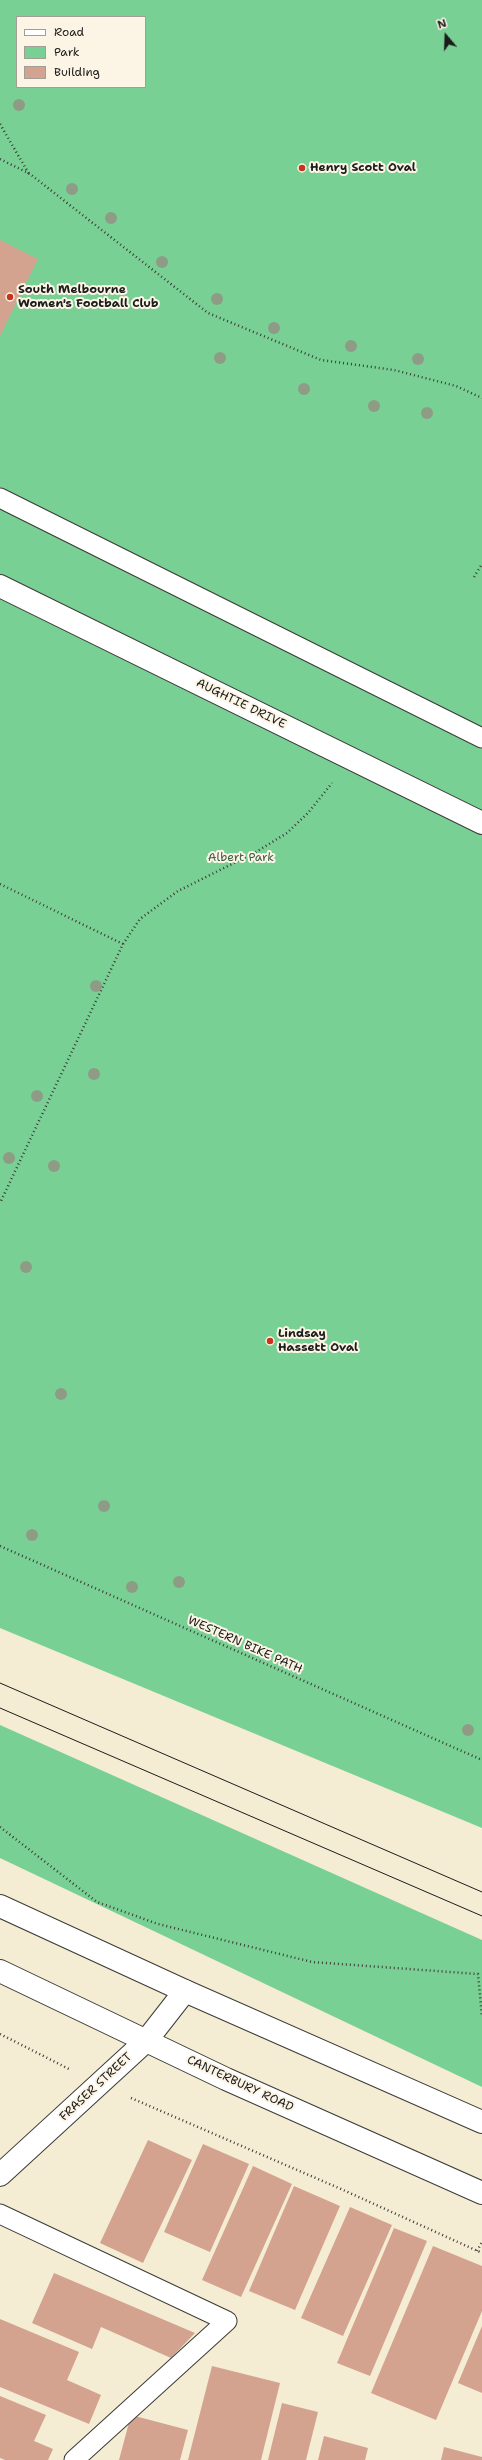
<!DOCTYPE html>
<html>
<head>
<meta charset="utf-8">
<style>
	body { margin:0 }
	#map { position:relative; width:482px; height:2460px; overflow:hidden; background:#f4ecd3; font-family:"Shantell Sans",sans-serif }
	canvas { display:block }
	.legend { position:absolute; left:16px; top:16px; width:130px; height:72px; box-sizing:border-box; background:#fcf5e5; border:1px solid #a29e95; margin:0; padding:5px 7px; list-style:none; font-size:12px; color:#1c1c1c }
	.legend li { display:flex; align-items:center; gap:8px; height:20px }
	.legend b { width:20px; border:1px solid #a29e95 }
	.north { position:absolute; left:426px; top:16px; width:40px; height:40px; -webkit-text-stroke:3px #fcf5e5; paint-order:stroke; rotate:341deg; font-size:11px; font-weight:700; line-height:16px; text-align:center; color:#1c1c1c }
	.north::after { content:''; display:block; margin:auto; width:14px; height:18px; background:#1c1c1c; clip-path:polygon(50% 0,100% 100%,50% 72%,0 100%) }
</style>
</head>
<body>
<div id="map">
<canvas width="482" height="2460"></canvas>
<ul class="legend">
<li><b style="height:5px;background:#fff"></b>Road</li>
<li><b style="height:11px;background:#79d095"></b>Park</li>
<li><b style="height:11px;background:#d4a38f"></b>Building</li>
</ul>
<div class="north">N</div>
</div>
<script>
const ctx = document.querySelector('canvas').getContext('2d');
ctx.lineJoin = 'round';
function fill(path, color) {
  ctx.fillStyle = color;
  ctx.fill(path, 'evenodd');
}
function poly(rows) {
  const path = new Path2D();
  for (const r of rows) {
    path.moveTo(r[0], r[1]);
    for (let i = 2; i < r.length; i += 2) path.lineTo(r[i], r[i + 1]);
  }
  return path;
}
function trace(path, color, width, dash) {
  ctx.strokeStyle = color;
  ctx.lineWidth = width;
  ctx.lineCap = dash ? 'butt' : 'round';
  ctx.setLineDash(dash || []);
  ctx.stroke(path);
}
function drawText(font, color, halo, rows, align = 'center') {
  ctx.font = font + ' "Shantell Sans",sans-serif';
  ctx.lineWidth = 4;
  ctx.setLineDash([]);
  ctx.textBaseline = 'middle';
  ctx.strokeStyle = halo;
  ctx.fillStyle = color;
  for (const [text, x, y, turn = 0] of rows) {
    ctx.save();
    ctx.translate(x, y);
    ctx.rotate((+turn || 0) * Math.PI / 180);
    ctx.textAlign = isNaN(turn) ? turn : align;
    if (halo) ctx.strokeText(text, 0, 0);
    ctx.fillText(text, 0, 0);
    ctx.restore();
  }
}
fill(poly([
	[0,0,482,0,482,1828,0,1628],
	[17,17,145,17,145,87,17,87],
	[0,1725,482,1940,482,2087,0,1858]
]), '#79d095');
fill(poly([
	[0,240,38,259,0,336],
	[148,2140,192,2160,143,2263,100,2243],
	[203,2144,249,2164,210,2252,164,2232],
	[253,2166,292,2184,241,2297,202,2280],
	[294,2186,340,2206,295,2310,249,2291],
	[350,2207,392,2225,343,2336,301,2318],
	[394,2228,427,2241,370,2376,337,2363],
	[433,2246,482,2266,482,2311,436,2420,371,2393],
	[54,2273,195,2333,171,2358,101,2327,92,2349,32,2323],
	[0,2319,79,2352,67,2380,101,2395,89,2424,0,2387],
	[482,2326,482,2393,458,2383],
	[212,2366,280,2383,261,2460,188,2460],
	[0,2396,46,2415,34,2441,53,2449,48,2460,5,2460,0,2458],
	[282,2403,318,2412,306,2460,268,2460],
	[131,2415,188,2430,180,2460,119,2460],
	[324,2436,368,2448,365,2460,318,2460],
	[444,2447,482,2457,482,2460,441,2460]
]), '#d4a38f');
const service = poly([
	[0,498,482,738],
	[0,2214,227,2321,74,2460]
]);
const minor = poly([
	[0,586,482,823],
	[0,2175,146,2041,185,1991]
]);
const primary = poly([
	[0,1906,185,1991,482,2122],
	[0,1971,226,2079,482,2193]
]);
trace(service, '#3c3b37', 21);
trace(minor, '#3c3b37', 24);
trace(primary, '#3c3b37', 24);
trace(poly([
	[0,124,29,174],
	[0,159,30,174,208,313,321,360,394,370,456,386,482,398],
	[474,577,482,564],
	[0,884,123,944,0,1203],
	[123,944,140,919,178,891,256,852,287,833,308,813,332,783],
	[0,1546,482,1760],
	[0,1827,97,1902,158,1924,312,1962,478,1974,482,2017],
	[0,2034,69,2069],
	[131,2098,341,2189,482,2253],
	[477,2251,482,2242]
]), '#3c3b37', 2.5, [1, 3]);
trace(service, '#fff', 19);
trace(minor, '#fff', 22);
trace(primary, '#fff', 22);
trace(poly([
	[0,1683,482,1892],
	[0,1708,482,1916]
]), '#1c1c1c', 1);
ctx.fillStyle = '#8f9c85';
for (const [x, y] of [
	[19,105],
	[72,189],
	[111,218],
	[162,262],
	[217,299],
	[274,328],
	[351,346],
	[220,358],
	[418,359],
	[304,389],
	[374,406],
	[427,413],
	[96,986],
	[94,1074],
	[37,1096],
	[9,1158],
	[54,1166],
	[26,1267],
	[61,1394],
	[104,1506],
	[32,1535],
	[179,1582],
	[132,1587],
	[468,1730]
]) {
  ctx.beginPath();
  ctx.arc(x, y, 6, 0, 2 * Math.PI);
  ctx.fill();
}
for (const [x, y, r, color] of [
	[302,168,4,"#c8321e"],
	[10,297,4,"#c8321e"],
	[270,1341,4,"#c8321e"]
]) {
  const dot = new Path2D();
  dot.arc(x, y, r, 0, 2 * Math.PI);
  ctx.fillStyle = color;
  ctx.fill(dot);
  trace(dot, '#fcf5e5', 1.5);
}
drawText('bold 12px', '#1c1c1c', '#fcf5e5', [
	["Henry Scott Oval",310,168],
	["South Melbourne",18,290],
	["Women's Football Club",18,304],
	["Lindsay",278,1334],
	["Hassett Oval",278,1348]
], 'left');
drawText('12px', '#1c1c1c', '#fcf5e5', [
	["AUGHTIE DRIVE",241,704,26],
	["WESTERN BIKE PATH",245,1645,24],
	["CANTERBURY ROAD",240,2084,25],
	["FRASER STREET",96,2087,-43]
]);
drawText('12px', '#3d5b46', '#fcf5e5', [
	["Albert Park",241,858]
]);
</script>
</body>
</html>
